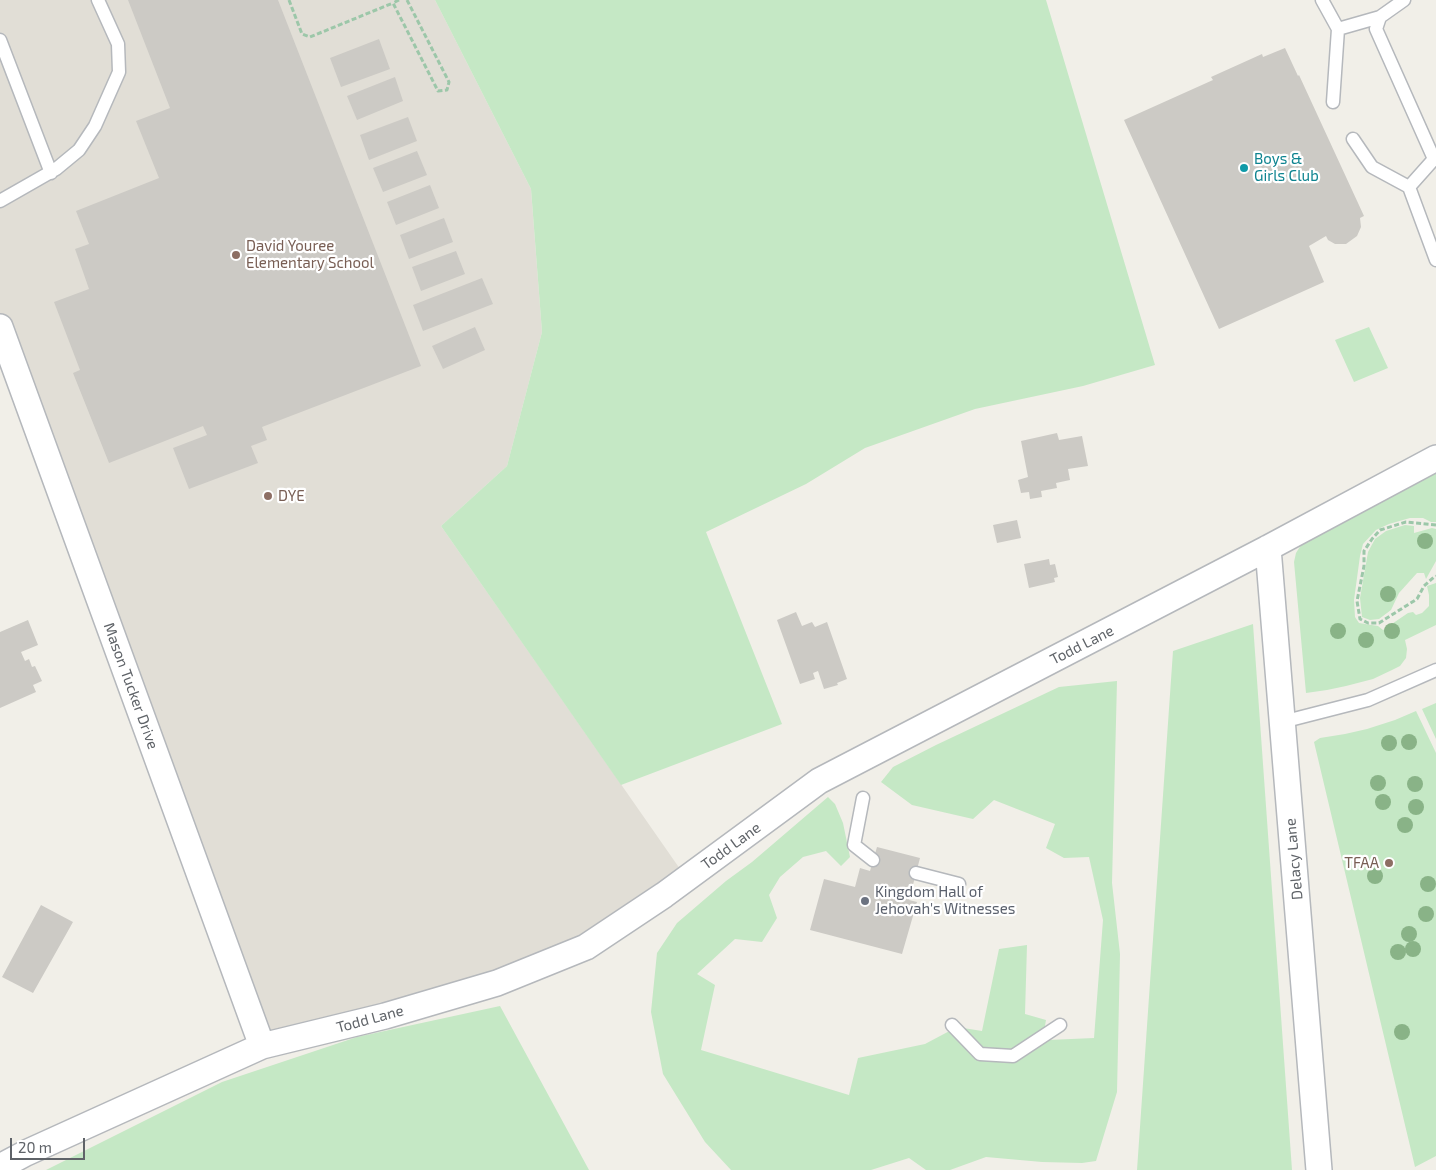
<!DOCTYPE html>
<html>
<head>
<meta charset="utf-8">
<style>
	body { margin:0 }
	#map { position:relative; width:1436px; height:1170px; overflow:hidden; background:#f1efe8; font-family:"Exo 2",sans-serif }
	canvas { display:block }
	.scale { position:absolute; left:10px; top:1138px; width:75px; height:22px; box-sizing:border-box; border:2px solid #5f6368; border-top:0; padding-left:6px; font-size:15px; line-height:18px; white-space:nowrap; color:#5f6368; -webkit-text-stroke:4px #fff; paint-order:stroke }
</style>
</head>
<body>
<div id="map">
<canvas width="1436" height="1170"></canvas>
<div class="scale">20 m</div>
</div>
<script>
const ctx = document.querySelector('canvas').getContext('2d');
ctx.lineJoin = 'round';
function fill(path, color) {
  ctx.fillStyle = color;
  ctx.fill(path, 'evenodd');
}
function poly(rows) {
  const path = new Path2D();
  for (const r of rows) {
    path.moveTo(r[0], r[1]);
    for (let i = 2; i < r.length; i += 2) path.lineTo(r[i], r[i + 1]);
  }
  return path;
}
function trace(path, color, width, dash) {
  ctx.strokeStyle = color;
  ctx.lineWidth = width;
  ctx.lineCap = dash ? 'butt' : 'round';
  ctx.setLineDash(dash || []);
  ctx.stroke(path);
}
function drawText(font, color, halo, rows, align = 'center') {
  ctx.font = font + ' "Exo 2",sans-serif';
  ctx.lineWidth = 4.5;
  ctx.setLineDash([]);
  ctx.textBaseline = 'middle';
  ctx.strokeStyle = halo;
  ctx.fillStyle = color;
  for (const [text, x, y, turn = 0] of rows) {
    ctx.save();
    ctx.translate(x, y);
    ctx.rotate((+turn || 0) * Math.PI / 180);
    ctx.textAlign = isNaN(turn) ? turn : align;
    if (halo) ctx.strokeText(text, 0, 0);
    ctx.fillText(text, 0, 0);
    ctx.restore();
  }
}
fill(poly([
	[0,0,435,0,531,189,542,332,507,466,441,526,687,879,586,947,262,1046,0,327]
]), '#e1ded6');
fill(poly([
	[435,0,1046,0,1155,365,1083,386,975,409,865,448,806,484,706,532,782,724,621,785,441,526,507,466,542,332,531,189],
	[1369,327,1388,368,1354,382,1335,340],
	[1436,470,1436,522,1431,522,1423,518,1410,518,1389,524,1376,530,1363,544,1360,556,1354,600,1355,617,1359,623,1378,626,1383,630,1408,613,1413,612,1416,615,1422,613,1429,606,1429,595,1427,586,1436,583,1436,625,1405,640,1407,649,1406,658,1400,666,1392,670,1373,679,1346,686,1327,690,1306,693,1294,562,1296,553,1301,545,1315,535],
	[1405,525,1414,526,1414,533,1432,528,1436,529,1436,561,1426,579,1424,573,1417,573,1399,593,1391,610,1379,619,1370,620,1362,617,1360,598,1368,552,1375,539,1386,531],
	[1253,624,1292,1170,1137,1170,1173,651],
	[1117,681,1112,883,1120,954,1117,1092,1096,1161,1082,1163,1042,1162,986,1157,950,1170,926,1170,909,1158,871,1170,731,1170,705,1142,663,1074,651,1012,657,953,677,923,726,881,752,862,828,797,835,804,843,823,850,857,841,866,826,851,803,857,780,877,769,895,777,918,762,942,735,939,697,974,715,985,701,1050,849,1095,858,1058,925,1044,957,1027,982,1031,999,949,1027,945,1025,1014,1046,1020,1042,1043,1048,1040,1094,1038,1103,920,1089,857,1064,858,1046,848,1055,824,994,800,973,819,912,805,881,782,893,767,936,745,1059,687],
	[1436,703,1436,739,1422,709],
	[1416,711,1436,753,1436,1156,1415,1167,1314,742,1320,738,1345,734,1367,729,1395,720],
	[500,1006,589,1170,46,1170,222,1082,357,1037]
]), '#c5e8c5');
fill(poly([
	[128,0,278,0,421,366,262,427,267,440,251,446,258,463,189,489,173,448,207,435,203,426,109,463,73,373,80,370,54,302,89,289,75,249,89,244,76,211,159,178,136,121,170,108],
	[379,39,390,69,341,87,330,58],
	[1285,48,1298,76,1299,75,1364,216,1360,218,1361,227,1357,236,1346,244,1335,244,1328,240,1326,236,1309,246,1324,282,1219,329,1124,120,1213,80,1211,77,1262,54,1263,57],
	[395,77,403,101,357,120,347,96],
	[408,117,417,141,369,160,360,135],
	[417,151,427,175,383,192,373,168],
	[430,185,439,208,396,225,387,202],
	[444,218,453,242,409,259,400,235],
	[456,251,465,274,421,291,412,267],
	[482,278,493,304,423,331,413,305],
	[475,327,485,350,443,369,432,346],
	[1057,433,1059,440,1082,436,1088,466,1068,469,1070,480,1056,483,1057,488,1041,491,1042,497,1030,499,1029,492,1021,493,1018,480,1028,477,1021,441],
	[1017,520,1021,538,997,543,993,525],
	[1049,559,1050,565,1055,564,1058,577,1054,578,1055,582,1029,588,1024,564],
	[796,612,802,626,812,622,815,627,827,622,847,679,837,683,838,685,824,689,818,671,813,673,815,679,800,684,777,620],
	[28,620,38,645,21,652,25,661,29,659,32,667,35,666,42,681,33,685,36,692,0,708,0,632],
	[877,847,920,858,909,900,917,902,902,954,810,930,824,879,855,887,860,868,870,871],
	[41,905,73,922,33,993,2,977]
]), '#cccac5');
const lane = poly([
	[1322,0,1338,29,1380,17],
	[1404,0,1380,17,1376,29,1434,159,1436,160],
	[0,40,51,173],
	[1333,102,1338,29],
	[1353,139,1372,167,1409,187],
	[1434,159,1409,187,1436,260],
	[0,201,56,169,79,150,95,126,119,72,118,44,98,0],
	[1282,722,1368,700,1436,670],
	[863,798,854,845,873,860],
	[916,873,959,884],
	[952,1025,980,1054,1013,1056,1060,1025]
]);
const street = poly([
	[0,327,262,1046],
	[1268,548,1319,1170],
	[0,1167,26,1153,262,1046,385,1016,497,983,586,947,664,895,819,781,1268,548,1436,458]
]);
trace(lane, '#b5b8bc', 15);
trace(street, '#b5b8bc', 28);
trace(poly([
	[289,0,302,34,310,37,393,3],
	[399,0,393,3,438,91,447,90,449,82,407,0],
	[1436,525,1406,522,1380,530,1372,539,1364,551,1364,566,1357,601,1360,619,1368,623,1379,623,1417,599,1424,586,1434,577,1436,576]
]), '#9cc7a9', 3, [5, 2.5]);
trace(lane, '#fff', 12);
trace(street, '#fff', 25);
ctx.fillStyle = '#89b387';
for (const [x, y] of [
	[1425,541],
	[1388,594],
	[1338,631],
	[1392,631],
	[1366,640],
	[1409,742],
	[1389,743],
	[1378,783],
	[1415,784],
	[1383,802],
	[1416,807],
	[1405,825],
	[1375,876],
	[1428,884],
	[1426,914],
	[1409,934],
	[1413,949],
	[1398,952],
	[1402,1032]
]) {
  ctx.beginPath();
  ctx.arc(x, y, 8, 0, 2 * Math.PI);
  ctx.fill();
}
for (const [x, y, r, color] of [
	[1244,168,5,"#0f9aa8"],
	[236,255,5,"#8d6e63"],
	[268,496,5,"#8d6e63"],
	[1389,863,5,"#8d6e63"],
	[865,901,5,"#6b7280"]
]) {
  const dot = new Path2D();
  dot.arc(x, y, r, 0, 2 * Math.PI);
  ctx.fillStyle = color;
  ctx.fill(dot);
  trace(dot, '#fff', 2);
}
drawText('15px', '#0d838f', '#fff', [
	["Boys &",1254,159],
	["Girls Club",1254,176]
], 'left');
drawText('15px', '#785e54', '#fff', [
	["David Youree",246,246],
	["Elementary School",246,263],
	["DYE",278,496],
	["TFAA",1379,863,"right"]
], 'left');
drawText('15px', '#5f6368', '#fff', [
	["Todd Lane",1082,645,-27],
	["Mason Tucker Drive",131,686,70],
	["Todd Lane",731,846,-36],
	["Delacy Lane",1294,859,-95],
	["Todd Lane",370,1019,-15]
]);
drawText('15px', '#5b616d', '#fff', [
	["Kingdom Hall of",875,892],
	["Jehovah's Witnesses",875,909]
], 'left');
</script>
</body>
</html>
